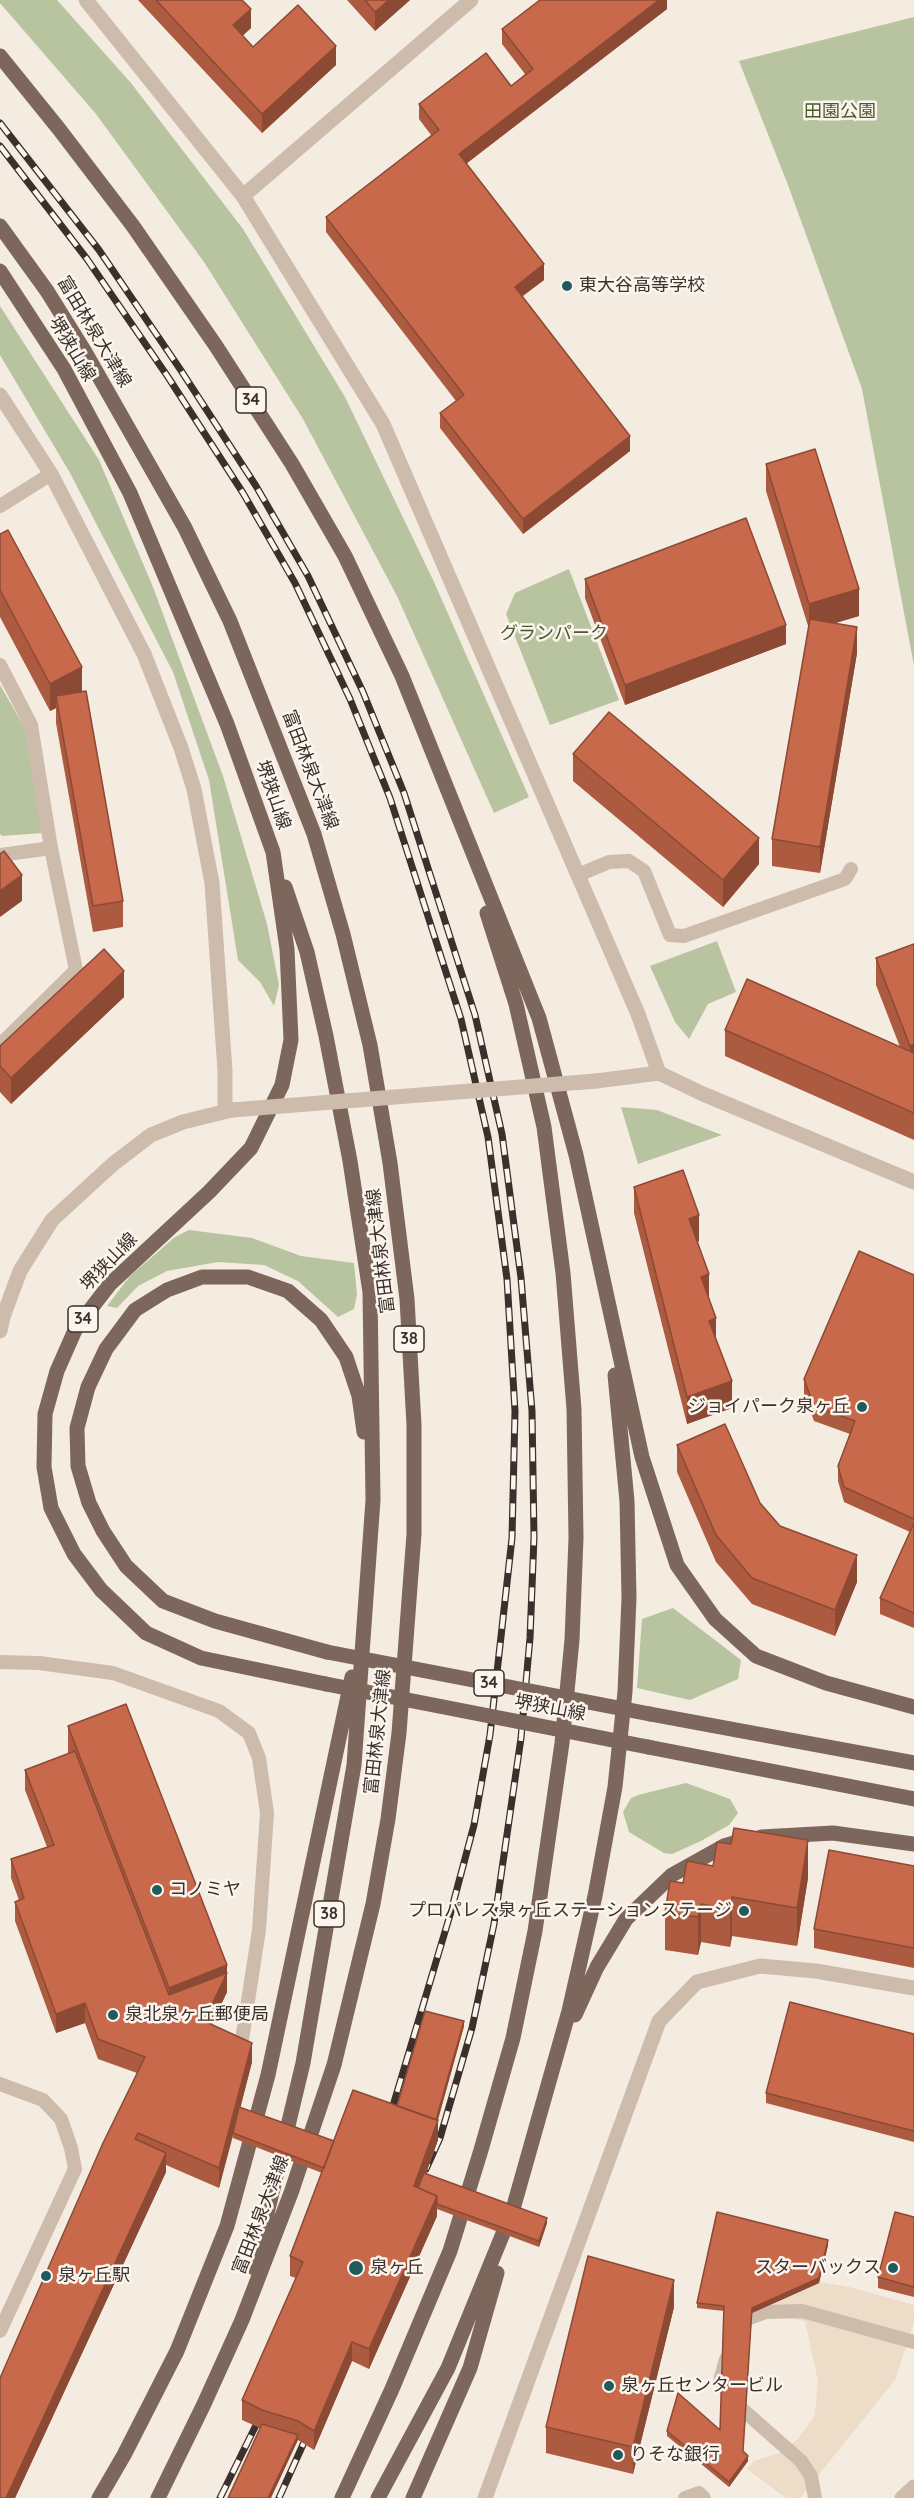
<!DOCTYPE html>
<html>
<head>
<meta charset="utf-8">
<style>
	body { margin:0 }
	canvas { display:block; background:#f4ebe1 }
</style>
</head>
<body>
<canvas width="914" height="2498"></canvas>
<script>
const ctx = document.querySelector('canvas').getContext('2d');
ctx.lineJoin = 'round';
function fill(path, color) {
  ctx.fillStyle = color;
  ctx.fill(path, 'evenodd');
}
function poly(rows) {
  const path = new Path2D();
  for (const r of rows) {
    path.moveTo(r[0], r[1]);
    for (let i = 2; i < r.length; i += 2) path.lineTo(r[i], r[i + 1]);
  }
  return path;
}
function trace(path, color, width, dash) {
  ctx.strokeStyle = color;
  ctx.lineWidth = width;
  ctx.lineCap = dash ? 'butt' : 'round';
  ctx.setLineDash(dash || []);
  ctx.stroke(path);
}
function drawText(font, color, halo, rows, align = 'center') {
  ctx.font = font + ' Quicksand,"Noto Sans JP",sans-serif';
  ctx.lineWidth = 5;
  ctx.setLineDash([]);
  ctx.textBaseline = 'middle';
  ctx.strokeStyle = halo;
  ctx.fillStyle = color;
  for (const [text, x, y, turn = 0] of rows) {
    ctx.save();
    ctx.translate(x, y);
    ctx.rotate((+turn || 0) * Math.PI / 180);
    ctx.textAlign = isNaN(turn) ? turn : align;
    if (halo) ctx.strokeText(text, 0, 0);
    ctx.fillText(text, 0, 0);
    ctx.restore();
  }
}
fill(poly([
	[0,0,57,0,131,83,243,229,345,397,434,582,529,797,494,813,397,596,303,419,204,262,96,114,0,3],
	[914,17,914,666,862,389,788,185,739,61],
	[0,306,99,460,153,587,223,776,267,924,279,985,274,1006,260,982,238,960,209,780,173,672,70,473,0,355],
	[569,569,619,700,550,725,506,614,515,593],
	[0,685,25,728,42,833,2,836,0,834],
	[717,941,736,992,708,1004,689,1039,675,1022,650,966],
	[621,1107,657,1110,722,1135,638,1164],
	[189,1230,252,1238,301,1256,354,1263,357,1294,354,1309,338,1317,298,1281,264,1265,218,1262,167,1271,138,1286,117,1308,107,1306,130,1276,175,1237],
	[673,1608,741,1660,738,1679,690,1700,637,1688,642,1619],
	[686,1783,730,1799,738,1813,729,1825,701,1841,672,1854,664,1853,629,1832,623,1812,631,1798,638,1795]
]), '#b8c4a0');
fill(poly([
	[819,2282,849,2287,914,2305,914,2323,895,2380,800,2498,786,2498,747,2469,754,2461,780,2453,798,2439,815,2415,818,2381,805,2321,754,2313]
]), '#ecdcc8');
trace(poly([
	[0,506,51,474],
	[0,665,31,725,51,848,76,970,0,1045],
	[0,855,51,848],
	[578,875,609,862,629,861,644,871,670,935,684,936,845,879,851,869],
	[0,1662,39,1663,113,1673,219,1711,249,1733,259,1758,267,1813,259,1930,241,2046],
	[0,2084,43,2100,61,2119,71,2148,75,2169,0,2331],
	[736,2323,766,2312,802,2311,914,2342],
	[726,2359,720,2381,727,2392,735,2403,801,2461,811,2476,815,2498],
	[685,2498,699,2493,704,2498]
]), '#cdbbac', 14);
trace(poly([
	[86,0,243,196,383,424,638,1014,659,1073],
	[243,196,471,0],
	[0,395,51,474,144,654,181,748,194,789,212,883,225,1071,225,1111],
	[596,1081,659,1073,703,1094,914,1182],
	[0,1331,3,1317,20,1271,52,1220,113,1164,151,1135,183,1122,232,1110],
	[485,2498,659,2021,697,1982,760,1966,816,1971,914,1988],
	[902,2498,914,2487]
]), '#cdbbac', 15);
trace(poly([
	[0,56,59,129,133,226,216,346,292,464,345,556,402,676,539,1018,576,1155,642,1457,677,1565,715,1619,756,1656,826,1683,914,1707],
	[0,226,47,291,85,352,185,528,230,621,314,834,343,934,370,1045,390,1163,407,1299,414,1425,414,1534,399,1733,388,1819,373,1904,334,2065,291,2193,242,2320,204,2404,158,2498],
	[0,271,64,369,130,493,227,724,273,852,287,949,291,1040,282,1085,251,1148,209,1192,110,1284,76,1328,57,1371,45,1414,44,1467,51,1508,74,1554,101,1590,146,1633,201,1658,326,1684],
	[327,1652,215,1621,163,1601,126,1566,103,1531,89,1503,78,1466,77,1428,88,1387,106,1349,135,1310,167,1290,202,1277,248,1277,288,1291,321,1320,346,1357,359,1396,364,1432],
	[650,1714,914,1763],
	[648,1747,914,1799],
	[761,1837,833,1833,914,1844],
	[575,2015,597,1967,626,1919,672,1875,724,1846,734,1843],
	[254,2268,303,2063,354,1765,373,1500,370,1292,350,1161,326,1036,307,952,285,887],
	[99,2498,124,2455,177,2351,227,2226,268,2075,352,1677],
	[342,2498,392,2389,450,2251,481,2150,513,2038,535,1931,562,1743,572,1640,576,1538,574,1409,563,1273,544,1127,516,1004,487,913],
	[378,2498,448,2368,513,2209,569,2011,595,1896,615,1787,625,1692,629,1598,627,1501,615,1375],
	[413,2498,470,2368,497,2273]
]), '#7d675c', 15);
const rail = poly([
	[0,123,99,250,180,369,256,486,308,576,363,692,404,793,475,1015,502,1134,521,1278,532,1411,534,1537,530,1638,521,1738,494,1924,472,2028,440,2138,426,2169],
	[0,146,87,259,168,377,243,493,295,583,350,699,390,798,461,1019,488,1137,507,1279,515,1411,512,1538,490,1735,474,1825,450,1915,389,2119],
	[220,2498,263,2411],
	[279,2498,310,2429]
]);
trace(rail, '#3b302b', 7);
trace(rail, '#fbf5ee', 4.5, [14]);
trace(poly([
	[232,1110,596,1081]
]), '#cdbbac', 15);
trace(poly([
	[327,1652,650,1714],
	[326,1684,648,1747]
]), '#7d675c', 15);
fill(poly([
	[138,0,242,0,251,28,242,36,253,47,336,65,262,133],
	[347,0,410,0,375,31],
	[667,0,667,9,466,164,544,280,522,296,630,451,523,534,440,428,440,413,456,401,326,232,326,217,431,135,419,119,419,104,511,86,525,74,502,44,502,29],
	[766,464,859,616,835,623,857,653,820,873,772,866,772,839,809,629,766,491],
	[0,534,82,692,123,901,123,927,93,932,56,723,56,708,50,711,0,617],
	[585,579,786,644,625,705,585,598],
	[573,754,759,864,723,907,573,781],
	[914,944,914,1140,725,1056,725,1030,900,1047,876,985,876,958],
	[124,997,11,1104,0,1092,0,1046],
	[634,1187,699,1241,698,1242,716,1338,732,1408,687,1424,634,1213],
	[914,1274,914,1628,880,1614,880,1598,910,1532,844,1502,838,1481,838,1466,850,1434,814,1421,804,1394,804,1379],
	[677,1445,760,1503,780,1526,857,1582,835,1636,752,1604,716,1562,677,1472],
	[68,1726,227,1965,227,1992,211,2025,252,2062,240,2107,334,2141,397,2106,464,2026,438,2120,438,2140,426,2174,547,2223,539,2247,437,2209,437,2216,369,2369,352,2361,314,2450,298,2440,260,2428,242,2420,242,2400,296,2278,290,2276,290,2256,322,2173,233,2138,233,2136,219,2188,166,2165,166,2172,15,2498,0,2498,137,2073,98,2059,85,2023,56,2033,15,1921,15,1902,19,1900,11,1878,11,1859,47,1847,25,1790,25,1770,68,1754],
	[713,1866,808,1878,797,1946,732,1936,730,1947,701,1942,698,1955,665,1950,665,1912,683,1883],
	[914,1866,914,1968,814,1948,814,1929],
	[914,2034,914,2142,766,2103,766,2093],
	[914,2217,914,2297,878,2288,878,2277],
	[828,2245,819,2283,752,2313,743,2451,748,2461,729,2487,667,2436,667,2431,720,2430,724,2311,697,2308,697,2303],
	[674,2307,633,2474,546,2453,546,2427]
]), '#ac5a40');
fill(poly([
	[389,0,410,0,375,31,375,12],
	[659,0,667,0,667,9,459,169,459,154],
	[251,9,251,28,233,45,233,25],
	[336,46,336,65,262,133,262,114],
	[544,264,544,280,515,302,515,287],
	[630,436,630,451,523,534,523,519],
	[859,589,859,616,809,631,809,604],
	[786,625,786,644,625,705,625,685],
	[857,627,857,653,820,873,820,847],
	[82,667,82,694,56,696,56,708,50,711,50,684],
	[759,838,759,864,723,907,723,880],
	[22,875,22,901,0,917,0,891],
	[124,971,124,997,11,1104,11,1078],
	[914,1044,914,1071,910,1072,910,1046],
	[699,1215,699,1241,689,1245,689,1219],
	[709,1274,709,1301,701,1277],
	[716,1318,716,1345,709,1321],
	[732,1381,732,1408,687,1424,687,1397],
	[857,1555,857,1582,835,1636,835,1610],
	[808,1840,808,1878,797,1946,797,1908],
	[732,1897,732,1936,730,1947,730,1909],
	[701,1904,701,1942,698,1955,698,1917],
	[227,1965,227,1992,204,2041,169,2015,169,1988],
	[85,2003,85,2023,56,2033,56,2014],
	[464,2021,464,2026,435,2129,438,2120,438,2140,417,2197,414,2186,433,2133],
	[252,2043,252,2062,234,2133,233,2133,219,2188,219,2168],
	[166,2153,166,2172,15,2498,6,2498],
	[437,2196,437,2216,369,2369,369,2349],
	[547,2218,547,2223,539,2247,539,2241],
	[828,2240,828,2245,819,2283,752,2313,752,2308],
	[674,2280,674,2307,633,2474,633,2447],
	[352,2342,352,2361,314,2450,314,2431],
	[298,2435,298,2440,271,2498,268,2498],
	[748,2456,748,2461,729,2487,729,2482]
]), '#8c4a34');
const building = poly([
	[156,0,242,0,251,9,233,25,253,47,298,5,336,46,262,114,156,0],
	[365,0,389,0,375,12,365,0],
	[540,0,659,0,459,154,544,264,515,287,630,436,523,519,440,413,464,395,326,217,439,130,419,104,486,53,511,86,533,69,502,29,540,0],
	[815,449,859,589,809,604,766,464,815,449],
	[746,518,786,625,625,685,585,579,746,518],
	[8,530,82,667,50,684,0,590,0,534,8,530],
	[810,619,857,627,820,847,772,839,810,619],
	[86,691,123,901,93,906,56,696,86,691],
	[609,712,759,838,723,880,573,754,609,712],
	[4,851,22,875,0,891,0,854,4,851],
	[914,944,914,1044,910,1046,876,958,914,944],
	[104,949,124,971,11,1078,0,1066,0,1046,104,949],
	[747,979,914,1053,914,1113,725,1030,747,979],
	[683,1170,699,1215,689,1219,709,1274,701,1277,716,1318,709,1321,732,1381,687,1397,634,1187,683,1170],
	[859,1251,914,1275,914,1274,914,1519,844,1487,838,1466,855,1421,814,1406,804,1379,859,1251],
	[725,1424,760,1503,780,1526,857,1555,835,1610,752,1578,716,1535,677,1445,725,1424],
	[914,1523,914,1613,880,1598,914,1523],
	[126,1704,227,1965,169,1988,68,1726,126,1704],
	[75,1751,169,1995,227,1973,204,2021,252,2043,219,2168,138,2133,135,2139,166,2153,6,2498,0,2498,0,2378,103,2143,145,2057,98,2039,85,2003,56,2014,15,1902,24,1898,11,1859,54,1845,25,1770,75,1751],
	[734,1828,808,1840,797,1908,732,1897,730,1909,701,1904,698,1917,665,1912,670,1881,683,1883,687,1861,713,1866,717,1842,731,1844,734,1828],
	[829,1850,914,1866,914,1948,814,1929,829,1850],
	[790,2002,914,2034,914,2131,766,2093,790,2002],
	[425,2011,464,2021,436,2120,397,2106,425,2011],
	[353,2090,438,2120,414,2186,437,2196,369,2349,352,2342,314,2431,298,2421,262,2410,242,2400,303,2262,290,2256,353,2090],
	[239,2107,334,2141,324,2168,233,2133,239,2107],
	[424,2173,547,2218,539,2241,437,2204,437,2196,418,2188,424,2173],
	[717,2212,828,2240,819,2278,752,2308,743,2451,748,2456,729,2482,667,2431,678,2393,720,2430,724,2306,697,2303,717,2212],
	[895,2212,914,2217,914,2287,878,2277,895,2212],
	[588,2256,674,2280,633,2447,546,2427,588,2256],
	[262,2424,298,2435,268,2498,228,2498,262,2424]
]);
fill(building, '#c8694b');
trace(building, '#8c4a34', 1.5);
for (const [x, y, r, color] of [
	[567,286,6,"#1f5a5e"],
	[862,1407,6,"#1f5a5e"],
	[157,1890,6,"#1f5a5e"],
	[744,1911,6,"#1f5a5e"],
	[113,2015,6,"#1f5a5e"],
	[356,2268,8,"#1f5a5e"],
	[893,2268,6,"#1f5a5e"],
	[46,2276,6,"#1f5a5e"],
	[609,2386,6,"#1f5a5e"],
	[618,2455,6,"#1f5a5e"]
]) {
  const dot = new Path2D();
  dot.arc(x, y, r, 0, 2 * Math.PI);
  ctx.fillStyle = color;
  ctx.fill(dot);
  trace(dot, '#fbf5ee', 2);
}
for (const [x, y, w] of [
	[251,400,30],
	[83,1319,30],
	[409,1339,30],
	[489,1683,30],
	[329,1914,30]
]) {
  const box = new Path2D();
  box.roundRect(x - w / 2, y - 13, w, 26, 4.5);
  ctx.fillStyle = '#fbf5ee';
  ctx.fill(box);
  trace(box, '#3b302b', 1.5);
}
drawText('bold 16px', '#3b302b', null, [
	["34",251,400],
	["34",83,1319],
	["38",409,1339],
	["34",489,1683],
	["38",329,1914]
]);
drawText('18px', '#4a5a2e', '#fbf5ee', [
	["田園公園",840,112],
	["グランパーク",554,634]
]);
drawText('18px', '#3b302b', '#fbf5ee', [
	["東大谷高等学校",579,286],
	["ジョイパーク泉ヶ丘",850,1407,"right"],
	["コノミヤ",169,1890],
	["プロパレス泉ヶ丘ステーションステージ",732,1911,"right"],
	["泉北泉ヶ丘郵便局",125,2015],
	["泉ヶ丘",370,2268],
	["スターバックス",881,2268,"right"],
	["泉ヶ丘駅",58,2276],
	["泉ヶ丘センタービル",621,2386],
	["りそな銀行",630,2455]
], 'left');
drawText('18px', '#3b302b', '#fbf5ee', [
	["富田林泉大津線",94,332,59],
	["堺狭山線",72,349,59],
	["富田林泉大津線",310,770,69],
	["堺狭山線",273,795,71],
	["富田林泉大津線",381,1251,-97],
	["堺狭山線",109,1262,-46],
	["堺狭山線",550,1708,11],
	["富田林泉大津線",378,1732,-84],
	["富田林泉大津線",261,2215,-69]
]);
</script>
</body>
</html>
